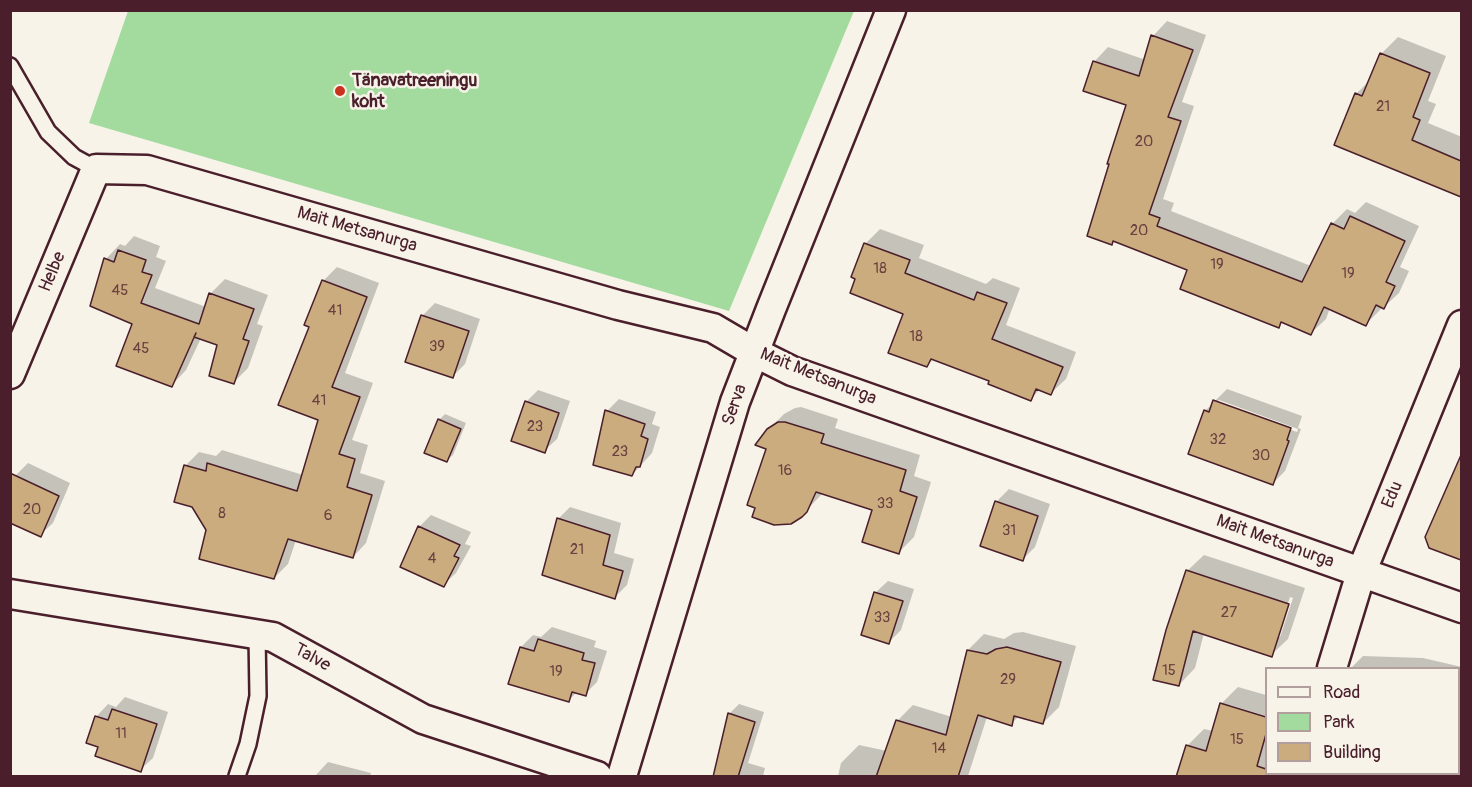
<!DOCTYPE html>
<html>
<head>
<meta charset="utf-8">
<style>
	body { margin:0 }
	#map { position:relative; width:1472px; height:787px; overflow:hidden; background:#f7f3e8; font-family:Pangolin,sans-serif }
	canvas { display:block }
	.frame { position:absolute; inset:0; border:12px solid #4a1f2b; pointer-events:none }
	.legend { position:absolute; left:1265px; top:667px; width:195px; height:108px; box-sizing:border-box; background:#f7f3e8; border:2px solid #b29e9c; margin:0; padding:8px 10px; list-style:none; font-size:18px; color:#4a1f2b }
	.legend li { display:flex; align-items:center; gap:12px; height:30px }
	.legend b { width:30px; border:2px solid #b29e9c }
</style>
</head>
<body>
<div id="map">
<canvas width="1472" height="787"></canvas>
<div class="frame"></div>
<ul class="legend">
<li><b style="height:8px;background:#f7f3e8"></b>Road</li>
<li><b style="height:16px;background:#a3db9f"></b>Park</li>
<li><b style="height:16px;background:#caac7f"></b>Building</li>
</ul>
</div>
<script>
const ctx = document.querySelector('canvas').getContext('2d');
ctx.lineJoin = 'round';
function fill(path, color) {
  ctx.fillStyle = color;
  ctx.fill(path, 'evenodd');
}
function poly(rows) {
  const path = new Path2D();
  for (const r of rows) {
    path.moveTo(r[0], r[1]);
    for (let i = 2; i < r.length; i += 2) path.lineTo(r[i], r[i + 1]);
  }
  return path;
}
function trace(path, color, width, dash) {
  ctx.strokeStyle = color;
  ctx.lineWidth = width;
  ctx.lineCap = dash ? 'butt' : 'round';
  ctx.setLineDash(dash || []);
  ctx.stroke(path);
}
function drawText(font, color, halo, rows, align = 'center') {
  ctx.font = font + ' Pangolin,sans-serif';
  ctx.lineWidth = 5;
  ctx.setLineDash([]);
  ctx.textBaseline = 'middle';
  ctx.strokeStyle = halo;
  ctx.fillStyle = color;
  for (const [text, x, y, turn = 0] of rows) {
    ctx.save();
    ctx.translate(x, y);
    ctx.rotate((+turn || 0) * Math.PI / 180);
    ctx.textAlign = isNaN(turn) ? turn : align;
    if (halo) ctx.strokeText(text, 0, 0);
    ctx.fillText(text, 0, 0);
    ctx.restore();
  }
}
fill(poly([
	[128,11,128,10,854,11,729,311,89,123]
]), '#a3db9f');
fill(poly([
	[1167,21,1206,35,1182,102,1194,106,1163,199,1174,203,1171,211,1311,266,1332,224,1347,209,1355,213,1366,202,1419,226,1400,267,1409,271,1399,293,1384,307,1382,306,1380,310,1366,324,1330,308,1326,319,1311,333,1283,321,1278,326,1189,269,1114,240,1111,243,1128,104,1094,62,1108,47,1146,60,1153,36],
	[1398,37,1446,56,1428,101,1436,104,1428,123,1462,137,1462,195,1336,144,1356,94,1370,80,1381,54],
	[880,229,924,245,919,258,986,284,993,278,1020,288,1006,325,1076,352,1066,379,1051,393,1040,389,1031,399,991,380,934,358,927,366,905,313,865,244],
	[134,236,160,246,156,257,166,261,155,288,206,307,210,294,225,279,268,295,257,324,263,326,248,368,233,383,219,344,201,338,186,370,172,385,134,324,106,259,120,244,125,246],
	[337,267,379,283,345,373,373,383,352,440,368,445,360,473,385,481,366,543,353,557,296,540,288,564,274,578,208,529,185,466,199,452,216,456,222,450,303,475,320,419,310,326,323,281],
	[435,303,480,319,465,364,452,377,407,361,423,315],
	[1227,389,1302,416,1298,428,1301,429,1285,471,1273,483,1205,411],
	[1219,400,1298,429,1297,432,1216,403],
	[538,390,570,401,557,439,544,451,526,402],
	[619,399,656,412,652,424,660,427,652,453,632,475,607,411],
	[801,407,838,419,835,428,920,455,914,476,931,482,914,537,899,552,874,509,823,492,821,495,801,516,767,448,768,430,784,414,795,408],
	[445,414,466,423,453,455,447,460,439,420],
	[28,463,70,483,53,523,40,535,15,476],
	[1462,471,1462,559,1430,547,1451,482],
	[1009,489,1050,504,1035,547,1023,559,996,502],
	[570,507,621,523,614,553,634,559,627,585,615,597,558,519],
	[431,515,471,532,465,544,471,546,456,573,443,585,419,527],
	[1204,555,1305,588,1288,639,1271,655,1204,633,1195,668,1179,685,1187,571],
	[1290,597,1293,598,1280,637,1277,637],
	[888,581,914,589,901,630,889,642,875,593],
	[552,627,596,641,594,647,607,651,597,682,585,694,577,692,568,701,521,647,533,635,541,637],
	[1023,632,1076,646,1059,707,1043,723,1019,716,1011,724,987,717,968,776,838,776,841,763,859,745,887,751,897,721,913,705,952,717,968,650,984,634,1004,639,1014,633],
	[1363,656,1423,658,1462,667,1462,776,1389,776,1390,774,1458,774,1458,668,1351,668],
	[1238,687,1266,695,1266,716,1230,705,1230,708,1266,719,1266,772,1265,776,1187,746,1204,729,1213,731,1221,704],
	[125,697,168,712,153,758,140,770,100,746,96,717,108,704,116,707],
	[739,704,764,712,748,763,765,768,763,776,714,776,729,714],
	[328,762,371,773,370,776,315,776]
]), '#0003');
const building = poly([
	[1151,35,1193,50,1168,117,1181,121,1149,214,1160,218,1157,226,1302,282,1331,223,1344,229,1350,216,1405,241,1386,282,1395,286,1384,309,1376,305,1366,326,1324,307,1311,335,1281,322,1279,328,1180,289,1187,270,1113,241,1112,245,1087,236,1109,164,1107,164,1126,105,1083,91,1093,61,1139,76,1151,35],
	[1380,53,1430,73,1413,117,1420,120,1412,140,1461,161,1461,197,1334,145,1355,93,1362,96,1380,53],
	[864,243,910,260,905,273,974,300,977,292,1007,303,992,339,1063,367,1051,395,1036,389,1031,401,988,384,989,381,931,359,927,367,888,353,903,314,850,293,855,279,851,277,864,243],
	[118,250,146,260,142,272,152,275,141,303,199,324,209,293,254,309,243,339,249,341,234,384,209,376,217,345,194,337,196,333,172,387,116,366,132,324,90,306,104,258,114,262,118,250],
	[322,280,367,297,332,387,360,397,339,454,355,459,347,487,372,495,353,558,288,539,274,579,199,559,206,530,192,507,174,502,184,465,206,471,207,463,297,491,318,420,278,405,309,327,304,325,322,280],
	[421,315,469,331,453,378,405,362,421,315],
	[1213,400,1291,428,1287,440,1289,441,1273,485,1188,454,1204,410,1209,412,1213,400],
	[525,401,559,413,545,453,511,441,525,401],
	[605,410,645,424,641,436,648,439,640,467,636,467,632,476,593,465,605,410],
	[438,419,461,429,447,462,424,453,438,419],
	[778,422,785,422,824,434,821,443,906,470,900,491,917,497,899,554,862,542,872,510,816,492,807,512,802,517,791,524,774,525,752,517,755,508,747,505,766,449,755,445,767,429,778,422],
	[1461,455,1461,560,1429,548,1425,537,1461,455],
	[10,473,59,496,41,537,10,523,10,473],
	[995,501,1038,516,1023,561,980,546,995,501],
	[557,518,610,535,603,565,623,571,615,599,542,575,557,518],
	[418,526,460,545,454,556,459,558,444,587,400,567,418,526],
	[1186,570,1289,604,1272,657,1193,631,1179,686,1153,680,1166,630,1186,570],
	[874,592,903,601,889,644,861,635,874,592],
	[538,639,584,653,582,660,595,663,586,696,572,692,569,702,508,684,520,647,534,651,538,639],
	[1007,647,1061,662,1043,724,1014,716,1012,726,978,715,958,777,876,777,896,720,946,735,967,650,987,654,996,649,1007,647],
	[1220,703,1266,717,1266,734,1257,766,1266,769,1267,777,1176,777,1186,745,1206,751,1220,703],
	[112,709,157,724,141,772,95,756,98,747,86,743,95,716,108,720,112,709],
	[728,713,755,722,738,777,713,777,728,713]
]);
fill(building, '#caac7f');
trace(building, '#4a1f2b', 1.5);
const lane = poly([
	[10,66,48,132,74,157,96,169],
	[237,776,248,744,258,696,257,635]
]);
const street = poly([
	[10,374,96,169,147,170,618,305,713,328,754,352,792,371,1462,608],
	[10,594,273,637,423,719,597,776],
	[1332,668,1361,573,1462,325],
	[622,776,735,402,771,309,891,10],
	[1300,776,1301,774]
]);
trace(lane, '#4a1f2b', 20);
trace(street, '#4a1f2b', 33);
trace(lane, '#f7f3e8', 15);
trace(street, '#f7f3e8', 28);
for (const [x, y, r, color] of [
	[340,91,6,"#c8321e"]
]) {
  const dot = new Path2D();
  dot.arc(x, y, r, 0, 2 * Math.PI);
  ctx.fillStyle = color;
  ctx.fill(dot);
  trace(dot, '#f7f3e8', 2);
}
drawText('15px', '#6a4240', null, [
	["21",1383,107],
	["20",1144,142],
	["20",1139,231],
	["19",1217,265],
	["18",880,269],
	["19",1348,274],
	["45",120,291],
	["41",335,311],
	["18",916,337],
	["39",437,347],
	["45",141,349],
	["41",319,401],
	["23",535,427],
	["32",1218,440],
	["23",620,452],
	["30",1261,456],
	["16",785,471],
	["33",885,504],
	["20",32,510],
	["8",222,514],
	["6",328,516],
	["31",1009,531],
	["21",577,550],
	["4",432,559],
	["27",1229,613],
	["33",882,618],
	["15",1169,671],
	["19",556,672],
	["29",1008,680],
	["11",121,734],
	["15",1237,740],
	["14",939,749]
]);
drawText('bold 18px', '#4a1f2b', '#f7f3e8', [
	["Tänavatreeningu",352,81],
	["koht",352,102]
], 'left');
drawText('18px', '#4a1f2b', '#f7f3e8', [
	["Mait Metsanurga",357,230,16],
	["Helbe",53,272,-67],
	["Mait Metsanurga",818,377,22],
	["Serva",735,405,-71],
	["Edu",1393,495,-68],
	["Mait Metsanurga",1275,542,20],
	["Talve",312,658,29]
]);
</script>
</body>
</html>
